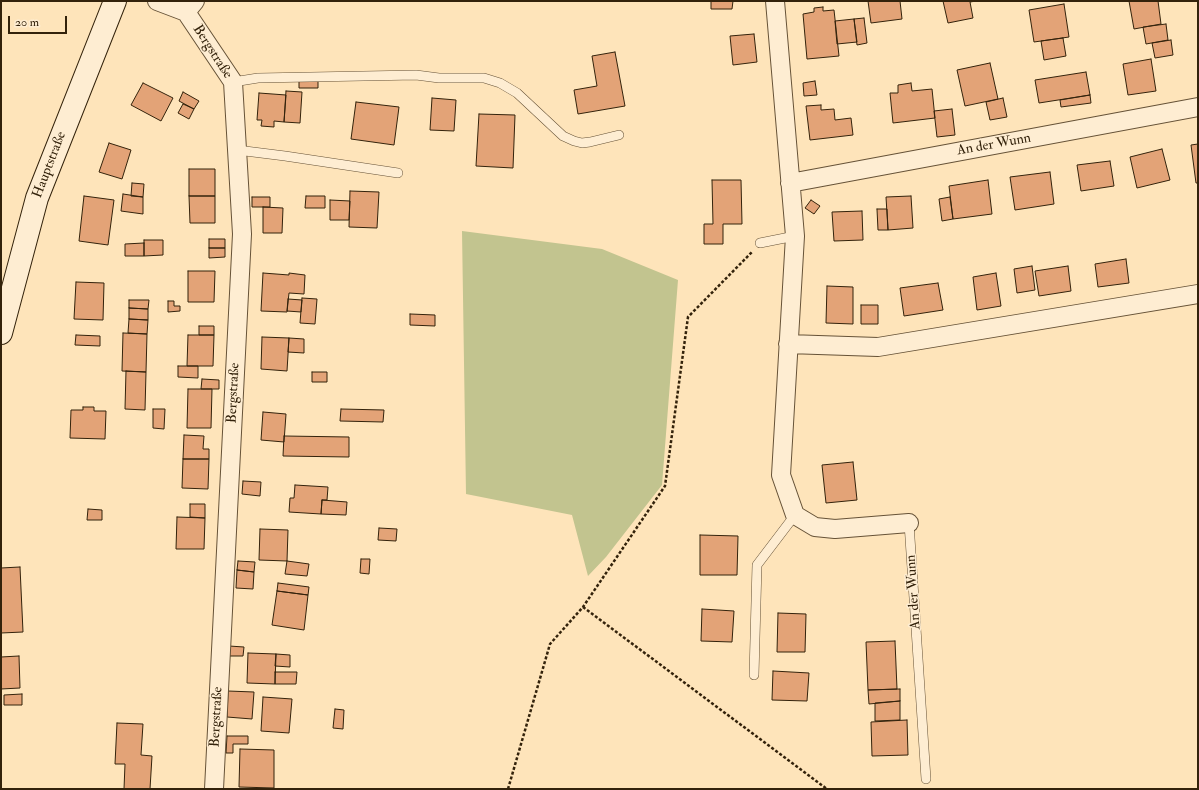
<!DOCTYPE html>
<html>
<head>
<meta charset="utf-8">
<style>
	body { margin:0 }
	#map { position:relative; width:1199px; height:790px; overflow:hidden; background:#fee4ba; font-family:"IM FELL Double Pica",serif }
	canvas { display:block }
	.frame { position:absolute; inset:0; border:2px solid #33220b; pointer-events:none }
	.scale { position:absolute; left:8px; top:16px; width:59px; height:18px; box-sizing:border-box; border:2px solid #33220b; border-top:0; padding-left:5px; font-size:12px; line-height:14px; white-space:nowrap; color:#33220b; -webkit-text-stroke:3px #feedd2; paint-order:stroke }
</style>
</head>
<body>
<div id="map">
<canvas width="1199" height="790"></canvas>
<div class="frame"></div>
<div class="scale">20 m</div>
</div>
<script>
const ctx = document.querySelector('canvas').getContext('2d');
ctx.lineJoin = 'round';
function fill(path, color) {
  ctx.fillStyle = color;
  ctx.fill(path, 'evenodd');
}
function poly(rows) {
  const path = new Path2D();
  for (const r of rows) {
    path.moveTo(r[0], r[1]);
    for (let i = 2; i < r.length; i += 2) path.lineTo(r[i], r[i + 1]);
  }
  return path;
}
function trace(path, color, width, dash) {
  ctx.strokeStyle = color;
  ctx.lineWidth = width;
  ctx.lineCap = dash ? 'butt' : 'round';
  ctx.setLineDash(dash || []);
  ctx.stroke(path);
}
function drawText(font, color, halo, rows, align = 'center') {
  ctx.font = font + ' "IM FELL Double Pica",serif';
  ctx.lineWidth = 3;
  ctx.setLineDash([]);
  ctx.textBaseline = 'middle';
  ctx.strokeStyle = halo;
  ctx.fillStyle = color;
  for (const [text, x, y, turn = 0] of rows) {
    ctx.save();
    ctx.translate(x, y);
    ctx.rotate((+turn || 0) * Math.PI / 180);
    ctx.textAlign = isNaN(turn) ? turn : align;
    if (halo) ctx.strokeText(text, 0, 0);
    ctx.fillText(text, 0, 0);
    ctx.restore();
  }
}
fill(poly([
	[462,231,602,249,678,280,662,485,606,557,588,576,572,515,466,494]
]), '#c2c48f');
const building = poly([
	[711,1,733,1,732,9,711,9,711,1],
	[868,1,900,1,902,19,871,23,868,1],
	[943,1,976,1,970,2,973,18,948,23,943,1],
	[1129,1,1158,1,1161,24,1134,29,1129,1],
	[1064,4,1069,37,1034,42,1029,10,1064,4],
	[823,7,823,11,834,10,839,56,807,59,803,14,814,12,814,8,823,7],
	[864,18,867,43,857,45,854,19,864,18],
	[854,19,857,42,837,44,835,21,854,19],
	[1166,24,1168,40,1146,44,1143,27,1166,24],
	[754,34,757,62,733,65,730,36,754,34],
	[1063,38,1066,56,1044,60,1041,41,1063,38],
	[1171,40,1173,55,1155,58,1152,43,1171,40],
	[615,52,625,106,578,114,574,90,597,86,592,56,615,52],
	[1151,59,1156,91,1128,95,1123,64,1151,59],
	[990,63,998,99,965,106,957,70,990,63],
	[1086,72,1090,95,1039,103,1035,80,1086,72],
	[299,78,318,78,318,88,299,88,299,78],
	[815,81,817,95,804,96,803,83,815,81],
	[143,83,173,98,161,121,131,105,143,83],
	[911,83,912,91,932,89,935,118,893,123,890,93,898,93,898,85,911,83],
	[286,91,302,92,300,123,284,122,286,91],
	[183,92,199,101,194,109,179,101,183,92],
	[259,93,286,95,284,122,274,121,274,127,261,126,262,120,257,120,259,93],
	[1090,95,1091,103,1061,107,1060,100,1090,95],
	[432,98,456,100,454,131,430,130,432,98],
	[1003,98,1007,117,990,120,986,102,1003,98],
	[356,102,399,107,394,145,351,139,356,102],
	[183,104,194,109,189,119,178,113,183,104],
	[821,105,821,110,834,109,835,120,851,118,853,135,810,140,806,106,821,105],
	[952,109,955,135,937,137,934,111,952,109],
	[479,114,515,115,513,168,476,166,479,114],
	[109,143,131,150,122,179,99,172,109,143],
	[1198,144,1198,183,1196,183,1191,145,1198,144],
	[1162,149,1170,180,1137,188,1130,157,1162,149],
	[1110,161,1114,186,1081,191,1077,165,1110,161],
	[189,169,215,169,215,196,189,196,189,169],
	[1050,172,1054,204,1015,210,1010,177,1050,172],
	[712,180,741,180,742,224,723,224,723,244,704,244,704,224,713,224,712,180],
	[988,180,992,214,953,219,949,186,988,180],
	[132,183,144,184,143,197,131,196,132,183],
	[350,191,379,192,377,228,349,227,350,191],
	[123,194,143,197,143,214,121,211,123,194],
	[84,196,114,200,108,245,79,241,84,196],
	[189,196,215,196,215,223,190,223,189,196],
	[306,196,325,196,325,208,305,208,306,196],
	[911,196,913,228,888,230,886,197,911,196],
	[252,197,270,197,270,207,252,207,252,197],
	[950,197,953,219,942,221,939,199,950,197],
	[330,200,350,201,349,220,330,220,330,200],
	[811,200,820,206,814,214,805,208,811,200],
	[263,207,283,208,282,233,263,233,263,207],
	[877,209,887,209,888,230,878,230,877,209],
	[862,211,863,240,834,241,832,212,862,211],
	[209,239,225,239,225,248,209,248,209,239],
	[144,240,163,240,163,255,144,256,144,240],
	[144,243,144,256,125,256,125,244,144,243],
	[209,248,225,248,225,257,209,258,209,248],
	[1126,259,1129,283,1098,287,1095,264,1126,259],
	[1032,266,1035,290,1017,293,1014,269,1032,266],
	[1068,266,1071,291,1039,296,1035,271,1068,266],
	[188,271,215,271,214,302,188,302,188,271],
	[263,273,289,275,289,273,305,275,304,294,289,293,287,312,261,311,263,273],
	[996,273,1001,306,977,310,973,277,996,273],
	[76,282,104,283,103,320,74,319,76,282],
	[938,283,943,310,904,316,900,288,938,283],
	[827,286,853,287,853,324,826,323,827,286],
	[302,298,317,299,315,324,300,323,302,298],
	[288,299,302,300,301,312,287,311,288,299],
	[129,300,149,300,148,309,129,308,129,300],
	[168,301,174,301,174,306,180,306,180,311,168,312,168,301],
	[861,305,878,305,878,324,861,324,861,305],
	[129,308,148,309,148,320,129,319,129,308],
	[410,314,435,315,435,326,410,325,410,314],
	[129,319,148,320,147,334,128,333,129,319],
	[199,326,214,326,214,335,199,335,199,326],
	[123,333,147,334,146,372,122,371,123,333],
	[76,335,100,336,100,346,75,345,76,335],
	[188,335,214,335,213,366,187,366,188,335],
	[262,337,289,338,287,371,261,369,262,337],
	[289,338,304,339,304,353,288,352,289,338],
	[178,366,198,366,198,378,178,377,178,366],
	[126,371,146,372,145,410,125,409,126,371],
	[312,372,327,372,327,382,312,382,312,372],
	[202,379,219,380,219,389,201,389,202,379],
	[188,389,212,389,211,428,187,428,188,389],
	[83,407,94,407,94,411,106,411,105,439,70,438,71,410,83,410,83,407],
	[153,409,165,409,164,429,153,428,153,409],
	[341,409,384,410,383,422,340,421,341,409],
	[263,412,286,414,284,442,261,440,263,412],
	[184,435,204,436,203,449,209,449,209,459,183,459,184,435],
	[284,436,349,437,349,457,283,456,284,436],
	[183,459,209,459,208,489,182,488,183,459],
	[853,462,857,500,826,503,822,465,853,462],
	[243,481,261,482,260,496,242,494,243,481],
	[295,485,328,487,327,500,322,500,321,514,289,512,290,498,294,498,295,485],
	[322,500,347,502,346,515,321,514,322,500],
	[190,504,205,504,205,518,190,517,190,504],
	[88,509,102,510,102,520,87,520,88,509],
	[177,517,205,518,204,549,176,549,177,517],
	[379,528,397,529,396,541,378,540,379,528],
	[260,529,288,530,287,561,259,560,260,529],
	[700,535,738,536,737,575,700,575,700,535],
	[361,559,370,559,369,574,360,573,361,559],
	[238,561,255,562,254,572,237,570,238,561],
	[287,561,309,564,307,576,285,574,287,561],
	[20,567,23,632,1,633,1,568,20,567],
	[237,570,254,572,253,589,236,588,237,570],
	[278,583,309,587,308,595,277,591,278,583],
	[277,591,308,595,304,630,272,625,277,591],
	[702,609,734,611,732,642,701,641,702,609],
	[778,613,806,614,805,652,777,652,778,613],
	[895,641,897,689,868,690,866,642,895,641],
	[229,646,244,647,243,656,229,656,229,646],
	[248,653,276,654,275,684,247,683,248,653],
	[276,654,290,655,290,667,275,666,276,654],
	[19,656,20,688,1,689,1,657,19,656],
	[773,671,809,673,807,701,772,700,773,671],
	[275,672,297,672,296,684,275,684,275,672],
	[900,689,900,701,869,704,868,690,900,689],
	[228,691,254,692,252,719,227,717,228,691],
	[22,694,22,705,4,705,4,695,22,694],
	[263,697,292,699,289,733,261,731,263,697],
	[900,701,900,720,875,721,875,703,900,701],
	[335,709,344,710,343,729,333,728,335,709],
	[907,720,908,755,872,756,871,722,907,720],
	[117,723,143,724,141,755,152,756,150,789,124,789,125,764,115,764,117,723],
	[227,736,248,736,248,744,233,744,233,753,226,753,227,736],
	[240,749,274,750,274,788,239,787,240,749]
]);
fill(building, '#e3a377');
trace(building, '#33220b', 1);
const service = poly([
	[233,82,258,78,416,75,439,78,484,78,500,83,517,93,563,136,574,141,582,143,590,142,619,135],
	[237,150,285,156,398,173],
	[760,243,795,236],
	[909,523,926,779],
	[754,675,757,565,795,515]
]);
const minor = poly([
	[157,1,186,12,195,1],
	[775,1,795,236,781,475,795,515,815,527,835,529,909,523],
	[186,12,233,82,242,234,214,789],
	[790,183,1198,107],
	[788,344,878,347,1198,294]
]);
const secondary = poly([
	[1,333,37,198,115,1]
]);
trace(service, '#665237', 10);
trace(minor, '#665237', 20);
trace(secondary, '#33220b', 24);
trace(poly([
	[583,607,827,789],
	[508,789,550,644,583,607,665,486,688,317,752,252]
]), '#33220b', 2.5, [3, 2]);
trace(service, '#feedd2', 9);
trace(minor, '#feedd2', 18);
trace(secondary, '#feedd2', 22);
drawText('14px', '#33220b', '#feedd2', [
	["Bergstraße",212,52,57],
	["An der Wunn",994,145,-10],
	["Hauptstraße",50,165,-69],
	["Bergstraße",234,393,-87],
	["An der Wunn",914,592,-94],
	["Bergstraße",217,717,-87]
]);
</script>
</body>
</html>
